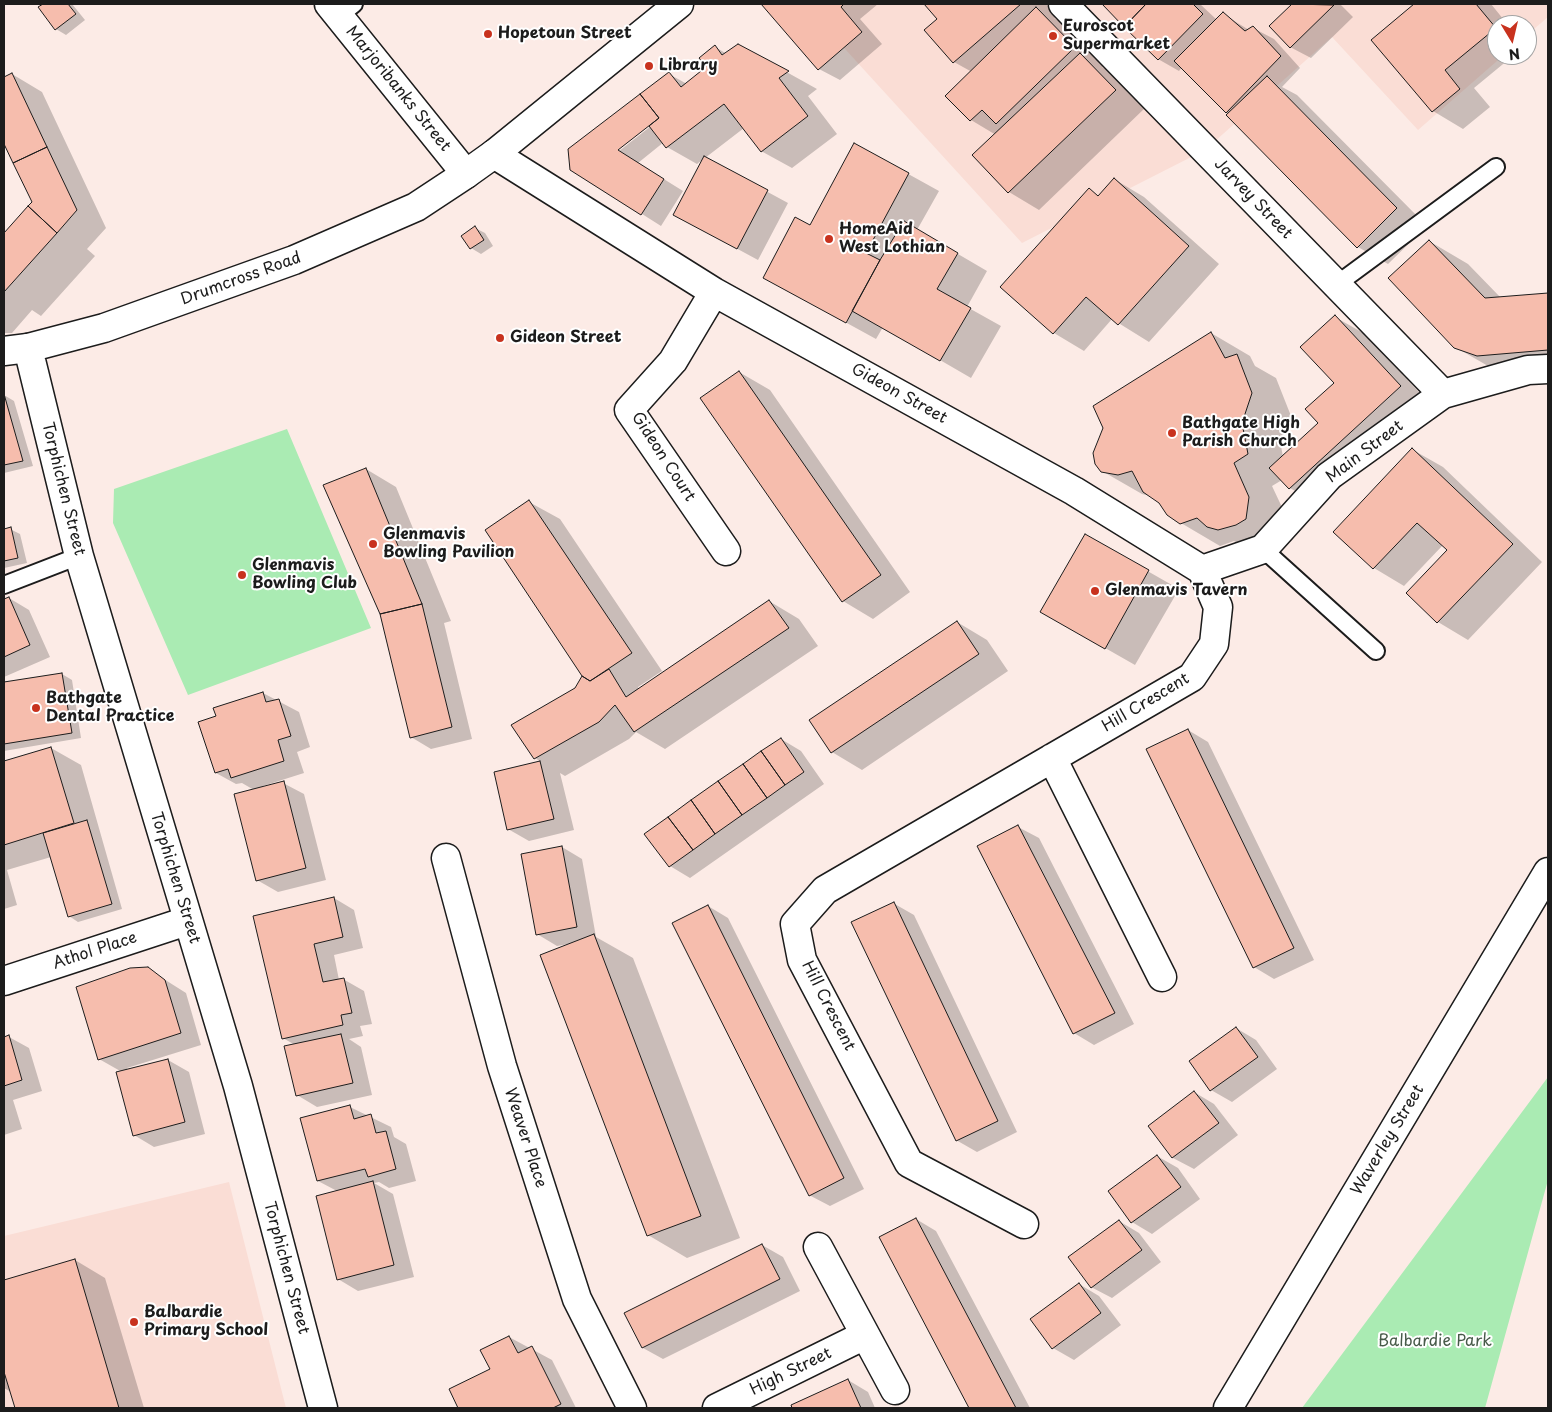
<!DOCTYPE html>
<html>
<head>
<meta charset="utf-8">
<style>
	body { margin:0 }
	#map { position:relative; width:1552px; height:1412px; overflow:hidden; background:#fcebe6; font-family:"Playpen Sans",sans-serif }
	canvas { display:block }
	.frame { position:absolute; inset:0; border:5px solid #1c1c1c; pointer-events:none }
	.north { position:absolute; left:1487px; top:15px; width:50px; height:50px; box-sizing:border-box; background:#fff; border:1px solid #a4a4a4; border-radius:50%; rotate:171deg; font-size:14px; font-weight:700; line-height:20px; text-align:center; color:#1c1c1c }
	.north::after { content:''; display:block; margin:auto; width:18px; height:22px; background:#c8321e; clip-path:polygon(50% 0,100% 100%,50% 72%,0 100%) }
</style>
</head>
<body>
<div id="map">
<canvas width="1552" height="1412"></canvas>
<div class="frame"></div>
<div class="north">N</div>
</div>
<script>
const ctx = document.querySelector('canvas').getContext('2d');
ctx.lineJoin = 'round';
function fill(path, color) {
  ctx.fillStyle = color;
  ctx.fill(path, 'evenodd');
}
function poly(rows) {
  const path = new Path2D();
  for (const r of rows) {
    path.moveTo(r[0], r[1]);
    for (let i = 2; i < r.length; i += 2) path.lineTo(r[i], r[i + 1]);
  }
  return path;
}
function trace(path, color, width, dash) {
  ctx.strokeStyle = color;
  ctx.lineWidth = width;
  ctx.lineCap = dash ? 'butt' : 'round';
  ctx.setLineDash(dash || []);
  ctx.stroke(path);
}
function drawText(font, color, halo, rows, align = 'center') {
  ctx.font = font + ' "Playpen Sans",sans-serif';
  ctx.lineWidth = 4;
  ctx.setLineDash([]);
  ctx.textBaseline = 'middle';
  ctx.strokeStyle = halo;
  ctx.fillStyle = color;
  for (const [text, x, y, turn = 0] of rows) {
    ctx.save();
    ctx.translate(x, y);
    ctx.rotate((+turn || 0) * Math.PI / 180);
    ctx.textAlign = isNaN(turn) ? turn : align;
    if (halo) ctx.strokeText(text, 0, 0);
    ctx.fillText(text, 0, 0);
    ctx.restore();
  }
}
fill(poly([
	[804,4,1548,4,1548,17,1527,35,1527,25,1497,25,1497,55,1504,55,1418,130,1332,37,1205,150,1022,243],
	[229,1182,286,1408,4,1408,4,1236]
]), '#faddd5');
fill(poly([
	[287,429,371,628,188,695,113,523,114,489],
	[1548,1077,1548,1180,1485,1408,1302,1408]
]), '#aaebb3');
fill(poly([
	[45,4,72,4,85,20,66,35,56,29,40,8],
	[763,4,878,4,860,19,882,44,840,80,819,69],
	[926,4,1046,4,1057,16,1054,18,1067,26,1104,65,1102,67,1111,72,1145,108,1039,210,1009,192,974,155,996,135,971,120,947,96,972,72,954,62,939,19],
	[1104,4,1200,4,1217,20,1223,14,1249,30,1253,28,1274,39,1300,68,1282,87,1297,95,1427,226,1388,264,1358,247,1182,67,1179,71,1158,59],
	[1294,4,1340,4,1353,17,1311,58,1290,47,1271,26],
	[1416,4,1491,4,1508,25,1497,25,1497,55,1514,55,1474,88,1490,107,1463,129,1433,111,1373,40],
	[738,45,817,89,808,96,837,134,792,168,761,151,744,128,705,158,788,203,758,260,695,226,705,158,697,164,667,147,664,142,638,163,683,191,661,226,571,169,669,74,687,84,708,68,715,47,727,54],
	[649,125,651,126,614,155,613,153],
	[12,74,42,92,106,228,87,249,95,256,41,316,32,310,12,333,4,333,4,235,33,202,4,141,4,78],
	[854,144,939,191,917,230,987,271,967,307,1001,326,971,378,883,327,876,339,794,294],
	[1114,179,1144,197,1219,264,1149,342,1112,319,1084,351,1054,333,1002,287,1089,190,1099,196],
	[475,228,485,233,493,246,481,254,471,248,463,236],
	[1429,241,1468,264,1501,298,1548,295,1548,375,1495,370,1455,347],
	[1335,317,1365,334,1430,404,1320,506,1290,488,1282,480,1272,486,1288,520,1248,549,1234,541,1220,546,1181,523,1160,502,1150,496,1142,494,1102,471,1211,333,1250,356,1255,366,1276,378,1291,416,1281,446,1283,457,1320,423,1335,383],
	[739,372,770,390,910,592,873,619,843,601],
	[4,395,14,401,33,466,4,473],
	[1413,450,1443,467,1542,562,1468,640,1438,622,1408,593,1448,550,1443,545,1404,586,1374,568,1335,532],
	[366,469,396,487,451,621,444,623,472,739,431,749,411,737],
	[529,502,560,519,662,671,638,687,639,689,769,601,799,619,818,646,665,749,636,732,629,739,565,776,560,773,574,830,529,841,508,829,495,772,541,762,535,758,584,676],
	[10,529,20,534,27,563,4,568,4,530],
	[1086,536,1179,589,1135,665,1042,612],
	[9,598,29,610,50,657,4,677,4,600],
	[957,622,987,640,1008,671,862,770,832,752],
	[62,674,72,680,81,738,4,751,4,683],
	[263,693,299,712,310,747,297,752,304,773,263,786,264,788,283,783,304,794,326,880,278,892,257,880,254,790,242,783,236,784,216,773,218,717],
	[1188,730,1208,742,1314,960,1274,979,1254,967],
	[781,739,801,751,824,784,690,878,670,866],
	[51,748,81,765,122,909,78,922,69,916,51,857,7,870,17,905,4,909,4,762],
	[1018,827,1039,838,1134,1024,1094,1045,1074,1033],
	[562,847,582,859,596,937,633,958,740,1238,687,1258,648,1235,569,944,557,946,537,934],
	[334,898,354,910,363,948,334,955,339,980,343,979,364,991,372,1024,360,1026,363,1036,349,1039,361,1047,372,1095,317,1107,297,1095,295,1045,283,1038,255,917],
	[893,903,914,915,1017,1132,977,1152,956,1140],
	[708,906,728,918,864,1189,830,1206,809,1195],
	[148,969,186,993,201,1045,127,1068,128,1070,168,1060,189,1072,205,1134,154,1147,134,1135,122,1072,99,1059],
	[1236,1028,1256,1040,1277,1069,1232,1102,1211,1090],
	[9,1037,29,1048,42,1091,13,1100,22,1129,4,1135,4,1038],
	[1194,1092,1214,1104,1238,1135,1194,1169,1173,1158,1149,1126],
	[350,1107,391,1127,394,1137,406,1144,416,1181,389,1188,379,1182,374,1183,393,1194,414,1277,358,1291,338,1279,337,1191,318,1181],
	[1157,1156,1178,1168,1200,1199,1152,1234,1132,1222],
	[916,1219,936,1231,1030,1408,970,1408,881,1238],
	[1119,1221,1139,1233,1161,1262,1112,1298,1091,1287],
	[762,1245,783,1257,800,1291,663,1359,643,1348],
	[75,1260,105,1278,144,1408,16,1408,11,1392,4,1388,4,1281],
	[1079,1284,1099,1296,1121,1325,1074,1360,1053,1348,1032,1319],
	[509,1337,552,1360,576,1408,460,1408,451,1390,491,1370],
	[848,1380,868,1392,875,1408,793,1408,792,1406]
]), '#0003');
const building = poly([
	[43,4,68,4,76,14,55,30,38,7,43,4],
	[761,4,844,4,841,7,862,32,818,70,761,4],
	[924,4,1021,4,953,63,924,30,937,19,924,4],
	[1102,4,1146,4,1124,27,1102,4],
	[1146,4,1193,4,1203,14,1158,60,1124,27,1146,4],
	[1292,4,1334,5,1290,48,1269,26,1292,4],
	[1414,4,1476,4,1496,28,1445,70,1460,89,1432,112,1371,40,1414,4],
	[1036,7,1075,47,996,124,982,110,970,121,945,96,1036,7],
	[1223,12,1245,31,1253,26,1281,56,1226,113,1174,61,1223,12],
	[738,44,789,71,779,78,808,116,761,152,724,104,666,148,649,126,659,118,640,94,669,72,681,87,706,67,699,58,715,45,722,55,738,44],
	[1080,53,1116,90,1008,193,972,155,1080,53],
	[12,73,47,147,13,163,4,144,4,77,12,73],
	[1267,76,1397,208,1357,248,1226,115,1267,76],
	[640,94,659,118,618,150,664,179,641,215,570,170,568,149,640,94],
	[854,143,909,173,866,253,880,260,846,323,763,278,795,217,810,225,854,143],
	[47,147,77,210,57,233,28,206,32,202,13,163,47,147],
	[704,156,768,190,737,249,673,215,704,156],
	[1114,178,1189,246,1118,325,1086,297,1053,334,1000,287,1089,188,1098,196,1114,178],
	[28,206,57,233,4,292,4,233,28,206],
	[904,221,958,253,937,289,971,308,940,361,852,311,880,260,904,221],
	[475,226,484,240,470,249,461,236,475,226],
	[1429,240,1485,298,1548,293,1548,350,1477,356,1454,348,1388,278,1429,240],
	[1335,315,1401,386,1289,489,1269,468,1318,423,1305,409,1334,383,1300,347,1335,315],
	[1211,332,1225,358,1237,354,1252,393,1242,423,1248,454,1234,463,1249,497,1246,519,1236,525,1218,530,1207,527,1197,518,1180,524,1167,515,1159,503,1143,492,1132,471,1118,475,1101,472,1095,464,1093,453,1103,428,1093,406,1211,332],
	[739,371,881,575,842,602,700,398,739,371],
	[4,394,23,461,4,465,4,394],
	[1412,448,1513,544,1437,623,1406,593,1447,550,1417,523,1373,569,1333,532,1412,448],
	[366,468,422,604,380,614,323,485,366,468],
	[529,500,632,653,590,681,582,676,485,530,529,500],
	[11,527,18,558,4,561,4,529,11,527],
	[1085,534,1149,570,1105,649,1040,612,1085,534],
	[9,597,30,645,4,657,4,599,9,597],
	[769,600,789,628,634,732,615,705,599,722,534,759,511,725,575,688,582,676,590,681,609,669,626,697,769,600],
	[422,604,452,727,410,738,380,614,422,604],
	[957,621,979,654,831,753,809,720,957,621],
	[62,673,72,733,4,744,4,682,62,673],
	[263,692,266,702,279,699,291,736,278,740,284,761,231,778,228,769,215,773,198,722,216,716,213,708,263,692],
	[1188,729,1294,948,1253,968,1146,749,1188,729],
	[781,738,804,772,785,785,761,751,781,738],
	[51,747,74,823,4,845,4,761,51,747],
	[761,751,785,785,767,798,743,764,761,751],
	[540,761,554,819,507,830,494,772,540,761],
	[743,764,767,798,742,815,718,781,743,764],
	[284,781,306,868,256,881,234,794,284,781],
	[718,781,742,815,715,834,691,800,718,781],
	[691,800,715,834,693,850,668,817,691,800],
	[668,817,693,850,669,867,644,834,668,817],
	[87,820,112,904,68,917,43,833,87,820],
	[1018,825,1115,1013,1073,1034,977,846,1018,825],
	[562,846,577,927,536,935,521,854,562,846],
	[334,897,343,937,314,944,323,982,344,978,352,1013,341,1015,343,1025,282,1039,253,916,334,897],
	[894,902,998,1121,956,1141,851,922,894,902],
	[708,905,844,1178,809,1196,672,923,708,905],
	[594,934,701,1216,647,1236,540,955,594,934],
	[148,967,165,980,181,1033,98,1060,76,987,130,968,148,967],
	[1236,1027,1258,1057,1210,1091,1189,1061,1236,1027],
	[341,1034,353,1083,296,1096,284,1046,341,1034],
	[9,1035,22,1080,4,1086,4,1037,9,1035],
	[168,1059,185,1122,133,1136,116,1072,168,1059],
	[1194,1091,1219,1123,1172,1158,1148,1126,1194,1091],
	[350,1105,354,1119,371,1114,376,1133,386,1131,396,1169,368,1177,365,1169,317,1181,300,1118,350,1105],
	[1157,1155,1181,1187,1131,1223,1108,1191,1157,1155],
	[373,1181,394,1265,337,1280,316,1196,373,1181],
	[916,1218,1016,1408,969,1408,879,1237,916,1218],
	[1119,1220,1142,1250,1091,1288,1068,1257,1119,1220],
	[762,1244,780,1279,642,1348,624,1313,762,1244],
	[75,1259,119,1408,15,1408,4,1372,4,1280,75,1259],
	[1079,1283,1101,1313,1052,1349,1030,1319,1079,1283],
	[509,1336,518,1353,532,1346,561,1404,553,1408,458,1408,449,1389,490,1369,480,1350,509,1336],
	[848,1379,861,1408,792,1408,791,1405,848,1379]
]);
fill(building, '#f6bdad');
trace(building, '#1c1c1c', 1);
const service = poly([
	[339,16,354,4],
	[1336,285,1496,167],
	[1263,549,1376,651],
	[4,585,79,556]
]);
const minor = poly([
	[1063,4,1443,394],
	[494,154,714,292,1074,491,1202,570],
	[714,292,673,361,629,410,726,551],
	[1202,570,1263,549,1329,476,1443,394,1528,370,1548,369],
	[1052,758,1162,977],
	[446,858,502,1066,577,1299,632,1408],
	[4,981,187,921],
	[1024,1224,909,1163,802,960,795,924,825,890,1192,677,1214,644,1218,607,1202,570],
	[818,1247,895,1390],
	[717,1408,865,1335],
	[1228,1408,1548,872]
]);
const tertiary = poly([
	[466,174,494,154,679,4],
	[4,351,28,348]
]);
const secondary = poly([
	[323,1408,238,1086,79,556,28,348,104,328,294,260,416,207,466,174,329,4]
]);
trace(service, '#1c1c1c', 20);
trace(minor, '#1c1c1c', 31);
trace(tertiary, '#1c1c1c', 31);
trace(secondary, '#1c1c1c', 31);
trace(service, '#fff', 16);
trace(minor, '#fff', 28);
trace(tertiary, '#fff', 28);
trace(secondary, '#fff', 28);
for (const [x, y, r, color] of [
	[488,34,5,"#c8321e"],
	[1053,36,5,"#c8321e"],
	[649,66,5,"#c8321e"],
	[829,239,5,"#c8321e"],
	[500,338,5,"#c8321e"],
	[1172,433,5,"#c8321e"],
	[373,544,5,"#c8321e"],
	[242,575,5,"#c8321e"],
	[1095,591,5,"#c8321e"],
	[36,708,5,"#c8321e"],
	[134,1322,5,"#c8321e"]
]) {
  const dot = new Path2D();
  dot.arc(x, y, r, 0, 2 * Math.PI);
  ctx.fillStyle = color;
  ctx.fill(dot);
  trace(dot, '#fff', 2);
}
drawText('bold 16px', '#1c1c1c', '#fff', [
	["Euroscot",1063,27],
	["Supermarket",1063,45],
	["Hopetoun Street",498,34],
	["Library",659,66],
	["HomeAid",839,230],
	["West Lothian",839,248],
	["Gideon Street",510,338],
	["Bathgate High",1182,424],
	["Parish Church",1182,442],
	["Glenmavis",383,535],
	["Bowling Pavilion",383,553],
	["Glenmavis",252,566],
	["Bowling Club",252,584],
	["Glenmavis Tavern",1105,591],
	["Bathgate",46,699],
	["Dental Practice",46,717],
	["Balbardie",144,1313],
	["Primary School",144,1331]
], 'left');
drawText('16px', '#1c1c1c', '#fff', [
	["Marjoribanks Street",398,89,51],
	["Jarvey Street",1253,199,46],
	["Drumcross Road",241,279,-20],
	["Gideon Street",899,394,29],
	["Main Street",1365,452,-37],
	["Gideon Court",663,457,57],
	["Torphichen Street",63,489,76],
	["Hill Crescent",1146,703,-31],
	["Torphichen Street",175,878,73],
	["Athol Place",95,951,-18],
	["Hill Crescent",828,1006,63],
	["Weaver Place",525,1138,72],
	["Waverley Street",1388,1140,-59],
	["Torphichen Street",286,1268,75],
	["High Street",791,1372,-26]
]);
drawText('16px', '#475a49', '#fff', [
	["Balbardie Park",1435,1342]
]);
</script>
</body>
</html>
